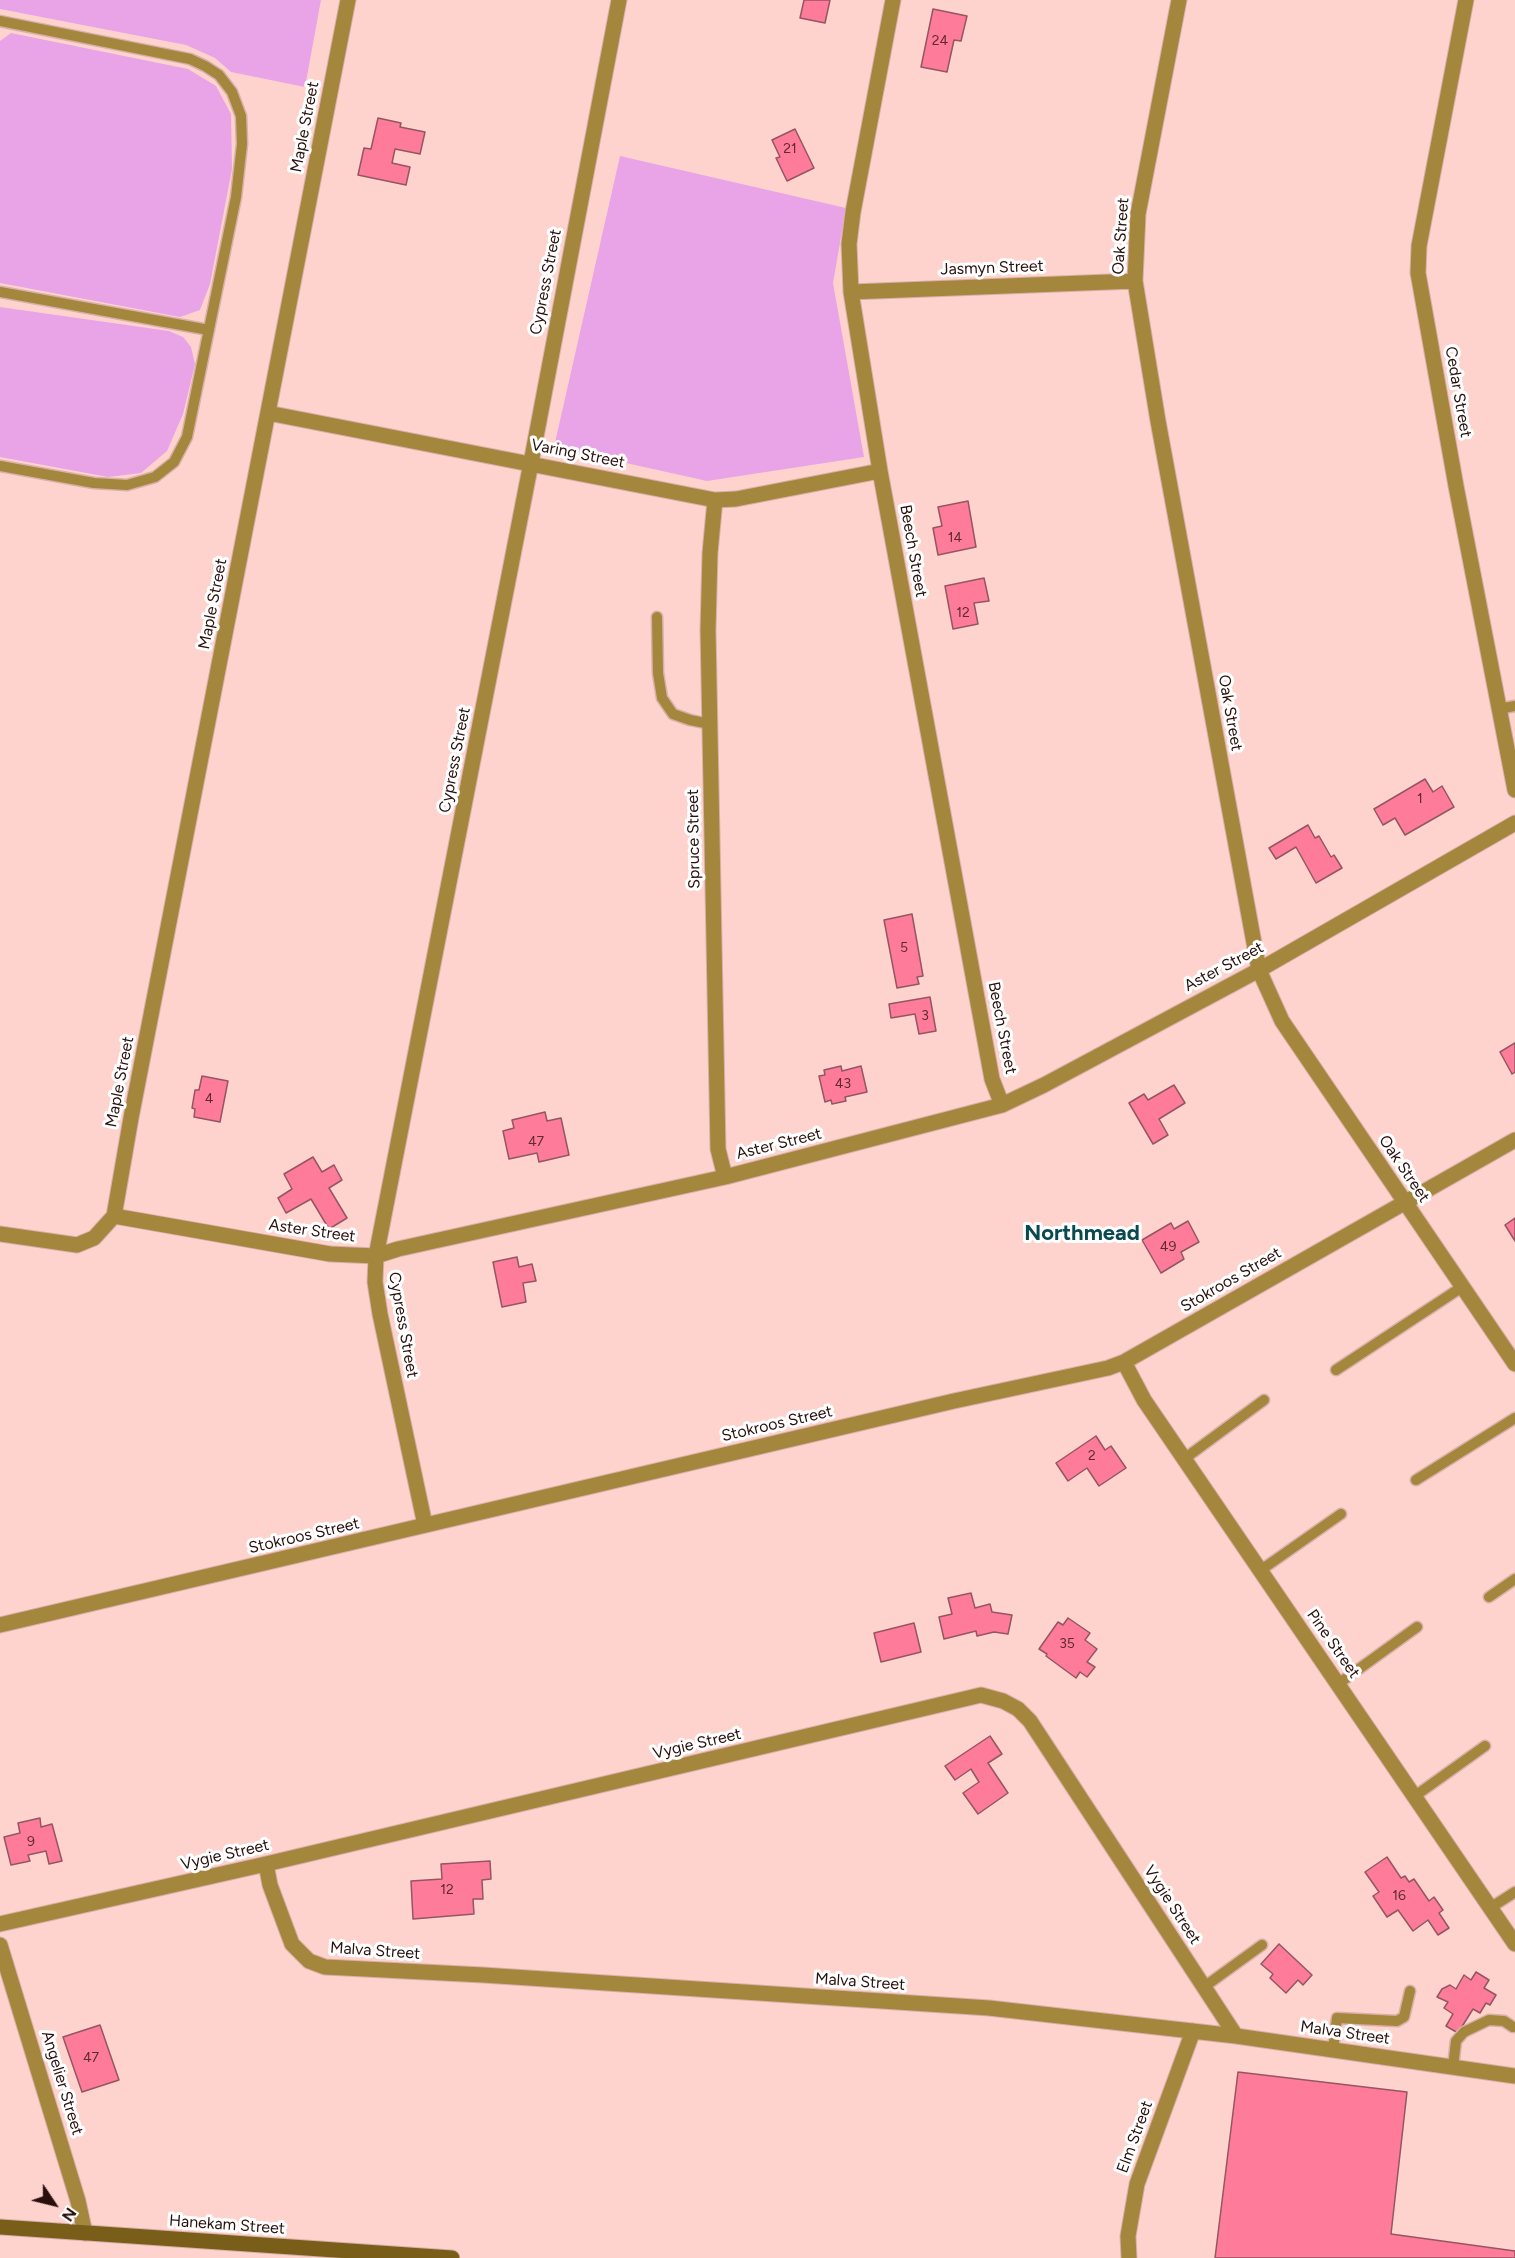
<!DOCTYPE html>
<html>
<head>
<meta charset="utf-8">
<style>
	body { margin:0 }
	#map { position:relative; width:1515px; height:2258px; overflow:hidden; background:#ffd3cd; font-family:Figtree,sans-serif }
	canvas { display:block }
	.north { position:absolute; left:24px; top:2174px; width:60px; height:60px; -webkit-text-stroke:4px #fff; paint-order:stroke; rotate:125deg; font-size:16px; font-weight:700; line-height:24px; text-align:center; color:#29100d }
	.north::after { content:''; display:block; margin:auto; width:21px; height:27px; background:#29100d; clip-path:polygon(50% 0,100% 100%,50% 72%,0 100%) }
</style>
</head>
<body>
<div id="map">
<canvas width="1515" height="2258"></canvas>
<div class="north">N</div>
</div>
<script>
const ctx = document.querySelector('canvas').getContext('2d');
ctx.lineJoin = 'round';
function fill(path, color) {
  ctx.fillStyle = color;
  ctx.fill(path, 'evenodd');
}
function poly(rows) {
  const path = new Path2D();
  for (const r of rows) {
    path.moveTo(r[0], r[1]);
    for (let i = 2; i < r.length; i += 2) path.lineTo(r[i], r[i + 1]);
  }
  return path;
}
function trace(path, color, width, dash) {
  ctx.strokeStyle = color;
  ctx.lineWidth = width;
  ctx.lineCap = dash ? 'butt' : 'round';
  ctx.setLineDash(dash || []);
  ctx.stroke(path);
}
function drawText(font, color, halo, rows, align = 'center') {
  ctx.font = font + ' Figtree,sans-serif';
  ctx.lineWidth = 6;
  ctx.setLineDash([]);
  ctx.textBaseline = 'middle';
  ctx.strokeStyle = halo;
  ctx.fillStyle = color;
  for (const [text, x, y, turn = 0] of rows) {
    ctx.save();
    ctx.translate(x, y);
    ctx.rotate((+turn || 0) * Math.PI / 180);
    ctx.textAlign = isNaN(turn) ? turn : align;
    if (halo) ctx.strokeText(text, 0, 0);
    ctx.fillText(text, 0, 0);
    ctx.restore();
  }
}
fill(poly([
	[0,0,321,0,305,87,231,72,215,58,186,45,0,9],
	[11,33,188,69,216,86,231,114,232,169,210,284,200,310,180,317,0,283,0,41],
	[620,156,846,208,833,283,864,457,707,481,554,447],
	[0,307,169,331,183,337,191,347,195,364,183,414,167,451,141,473,108,477,0,457]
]), '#e8a4e7');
const building = poly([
	[804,0,830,0,825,23,800,18,804,0],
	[933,9,967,16,961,41,954,40,947,72,921,67,933,9],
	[378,118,401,123,400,127,425,132,420,154,395,149,392,163,410,167,406,185,358,175,364,148,371,149,378,118],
	[795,129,814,168,787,181,776,158,780,157,772,140,795,129],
	[968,501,976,547,938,555,933,528,942,526,938,507,968,501],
	[984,578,989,601,974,603,978,624,953,629,945,586,984,578],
	[1425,779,1433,792,1442,786,1454,807,1405,835,1395,818,1383,825,1374,809,1425,779],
	[1308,825,1315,838,1319,836,1331,857,1334,855,1342,868,1316,883,1296,847,1276,859,1269,848,1308,825],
	[912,914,923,976,917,977,919,984,897,988,884,920,912,914],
	[930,997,936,1031,919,1034,915,1014,891,1018,889,1004,930,997],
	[1515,1043,1515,1072,1512,1074,1500,1052,1515,1043],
	[841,1066,842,1071,861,1066,867,1092,845,1097,846,1101,832,1104,831,1100,825,1102,819,1076,825,1075,824,1070,841,1066],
	[202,1076,228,1081,220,1122,194,1117,195,1109,192,1108,195,1090,199,1090,202,1076],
	[1174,1085,1185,1103,1159,1119,1168,1135,1153,1144,1129,1103,1144,1094,1148,1100,1174,1085],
	[545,1112,547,1121,561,1118,569,1155,539,1162,537,1153,509,1159,503,1131,514,1128,512,1120,545,1112],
	[313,1157,322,1172,334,1165,342,1180,329,1188,347,1218,329,1229,311,1199,286,1213,278,1198,292,1189,284,1174,313,1157],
	[1515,1218,1515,1241,1505,1225,1515,1218],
	[1188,1221,1199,1242,1181,1252,1184,1259,1161,1273,1142,1240,1171,1223,1174,1229,1188,1221],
	[517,1257,519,1267,532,1264,536,1281,523,1283,526,1302,502,1307,493,1262,517,1257],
	[1096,1436,1105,1450,1111,1446,1126,1468,1099,1486,1087,1468,1068,1481,1056,1463,1096,1436],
	[971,1593,975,1608,990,1604,992,1612,1012,1615,1008,1634,994,1632,977,1636,976,1631,944,1639,939,1617,952,1614,948,1598,971,1593],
	[1068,1618,1090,1633,1085,1640,1097,1649,1087,1662,1095,1667,1087,1677,1080,1672,1076,1678,1046,1656,1047,1654,1039,1649,1058,1622,1063,1625,1068,1618],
	[914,1623,921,1652,881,1662,874,1633,914,1623],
	[990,1736,1002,1754,988,1763,1008,1793,978,1814,963,1793,979,1782,971,1769,955,1780,945,1766,990,1736],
	[40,1818,41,1827,52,1824,62,1861,49,1864,46,1851,28,1855,30,1861,11,1865,4,1837,20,1833,18,1823,40,1818],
	[1387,1857,1401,1878,1405,1876,1409,1882,1414,1879,1429,1901,1434,1897,1443,1910,1439,1913,1449,1928,1438,1935,1428,1920,1413,1931,1398,1910,1387,1917,1373,1896,1379,1892,1365,1872,1387,1857],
	[490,1861,491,1879,482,1880,483,1899,473,1899,474,1914,413,1919,411,1881,442,1879,441,1864,490,1861],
	[1279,1944,1312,1975,1303,1985,1298,1980,1286,1993,1270,1978,1273,1974,1261,1964,1279,1944],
	[1476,1972,1489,1980,1484,1988,1496,1995,1490,2005,1486,2003,1480,2013,1473,2009,1458,2033,1446,2026,1453,2014,1444,2008,1448,2002,1437,1997,1442,1989,1450,1985,1456,1989,1464,1975,1471,1980,1476,1972],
	[100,2025,119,2080,82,2092,63,2037,100,2025],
	[1238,2072,1407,2092,1391,2234,1515,2251,1515,2258,1215,2258,1238,2072]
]);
fill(building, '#fe7b99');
trace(building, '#945663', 1.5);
const lane = poly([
	[0,21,190,59,205,66,219,75,232,92,241,116,242,144,236,197,187,437,174,462,155,477,127,485,94,483,0,466],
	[0,292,209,330],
	[657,617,658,673,662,698,673,714,690,720,710,724],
	[1499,709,1515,706],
	[1336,1370,1462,1287],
	[1184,1459,1264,1400],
	[1416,1480,1515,1418],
	[1261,1570,1341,1514],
	[1489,1597,1515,1579],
	[1338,1684,1417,1627],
	[1415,1796,1485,1746],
	[1490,1908,1515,1892],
	[1204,1987,1262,1945],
	[1333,2049,1337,2018,1397,2021,1404,2017,1410,1991],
	[1453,2067,1456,2041,1464,2032,1489,2020,1504,2021,1513,2027]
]);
const street = poly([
	[893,0,853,212,849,244,851,292,880,471,992,1079,1002,1105],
	[1179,0,1138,214,1135,281,1158,421,1259,970,1282,1021,1515,1364],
	[1466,0,1419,246,1418,273,1456,486,1515,790],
	[851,292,1135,281],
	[268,413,715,500,736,499,880,471],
	[715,500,710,553,708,630,718,1149,725,1177],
	[114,1216,330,1254,376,1256,398,1249,725,1177,1002,1105,1044,1085,1259,970,1515,823],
	[0,1234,77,1245,94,1238,114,1216,131,1118,348,0],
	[1124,1362,1144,1400,1515,1944],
	[425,1525,380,1314,375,1282,376,1256,531,463,619,0],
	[0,1625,954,1401,1108,1368,1124,1362,1515,1140],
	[266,1864,270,1885,292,1944,309,1961,325,1967,483,1975,989,2008,1236,2036,1515,2076],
	[0,1924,266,1864,981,1695,1003,1701,1018,1709,1030,1721,1236,2036],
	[0,1945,78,2201,85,2233],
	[1129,2258,1128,2236,1137,2184,1193,2031]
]);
const secondary = poly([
	[0,2227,452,2258]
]);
trace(lane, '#d8b0aa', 13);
trace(street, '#d8b0aa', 17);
trace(secondary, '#d8b0aa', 17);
trace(lane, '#a4863c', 10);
trace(street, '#a4863c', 15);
trace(secondary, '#785e19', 15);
drawText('14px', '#5e2b30', null, [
	["24",940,41],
	["21",790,149],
	["14",955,538],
	["12",963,613],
	["1",1420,799],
	["5",904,948],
	["3",925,1016],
	["43",843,1084],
	["4",209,1099],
	["47",536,1142],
	["49",1168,1247],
	["2",1092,1456],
	["35",1067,1644],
	["9",31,1842],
	["12",447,1890],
	["16",1399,1896],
	["47",91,2058]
]);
drawText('16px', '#29100d', '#fff', [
	["Maple Street",305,127,-79],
	["Oak Street",1121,236,-86],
	["Jasmyn Street",992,268,-2],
	["Cypress Street",546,282,-79],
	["Cedar Street",1458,392,80],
	["Varing Street",578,454,11],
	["Beech Street",913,551,80],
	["Maple Street",213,604,-79],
	["Oak Street",1230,713,80],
	["Cypress Street",455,760,-79],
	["Spruce Street",694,839,-91],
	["Aster Street",1224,967,-28],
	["Beech Street",1002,1028,79],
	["Maple Street",120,1082,-79],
	["Aster Street",779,1144,-14],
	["Oak Street",1404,1169,56],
	["Aster Street",312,1231,8],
	["Stokroos Street",1231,1280,-30],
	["Cypress Street",403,1325,80],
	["Stokroos Street",777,1424,-13],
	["Stokroos Street",304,1536,-13],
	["Pine Street",1333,1644,55],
	["Vygie Street",697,1744,-13],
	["Vygie Street",225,1855,-13],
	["Vygie Street",1172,1905,57],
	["Malva Street",375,1951,4],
	["Malva Street",860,1982,4],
	["Malva Street",1345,2033,8],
	["Angelier Street",62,2083,73],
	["Elm Street",1135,2137,-70],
	["Hanekam Street",227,2225,4]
]);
drawText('bold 22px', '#094950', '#fff', [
	["Northmead",1082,1234]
]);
</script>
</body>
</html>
